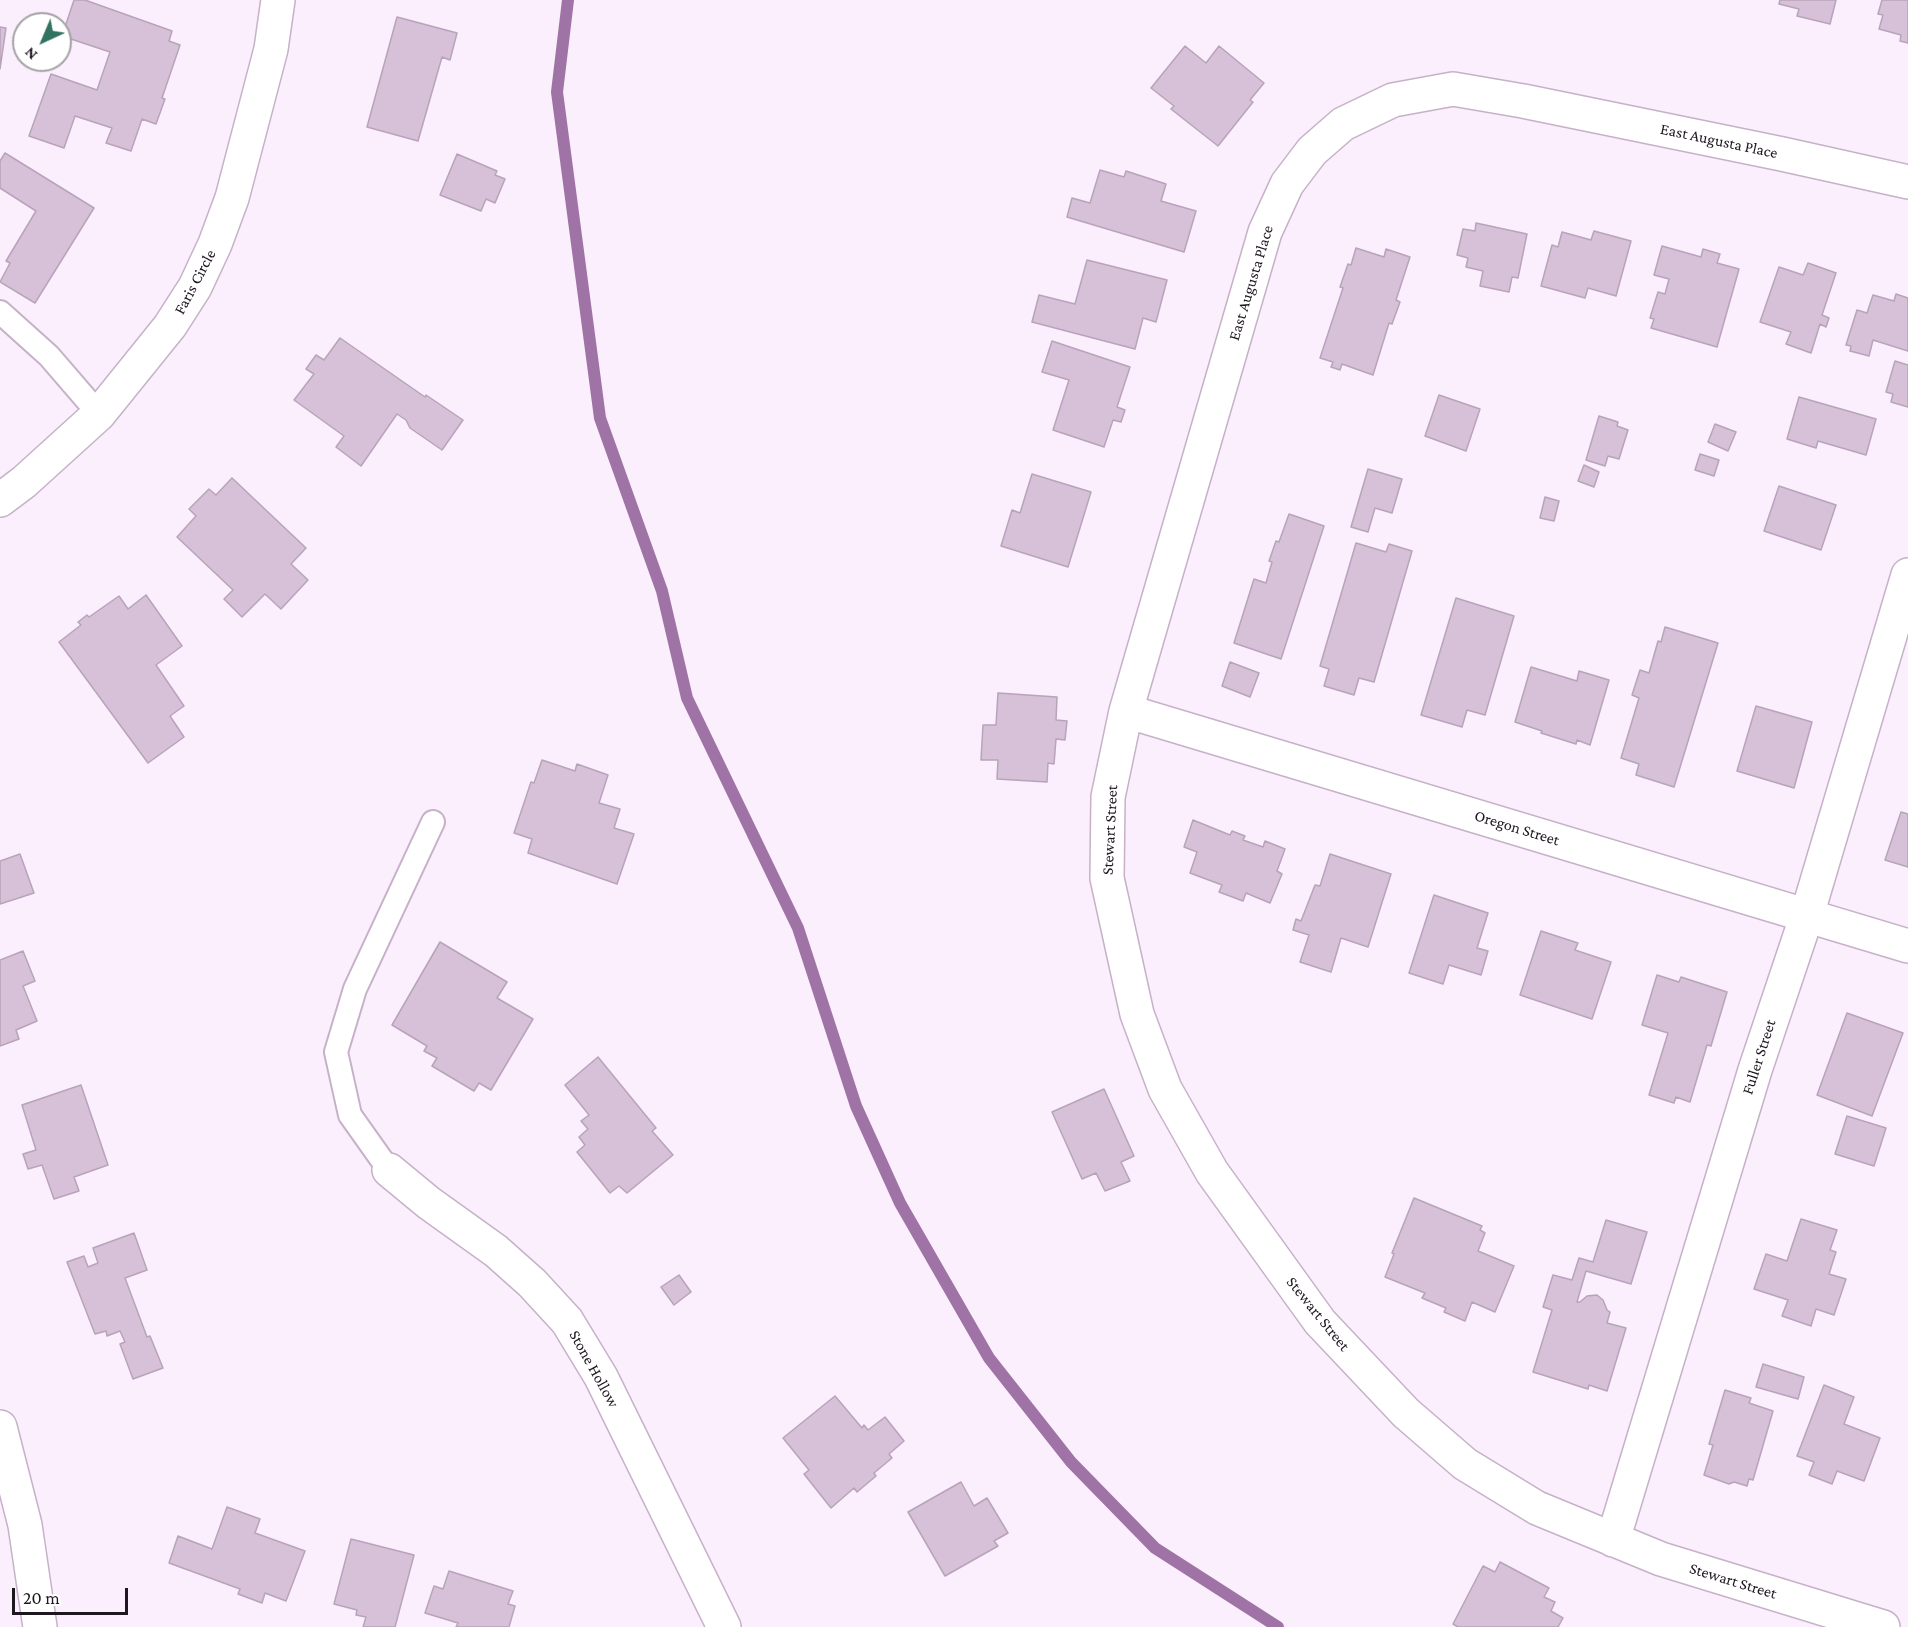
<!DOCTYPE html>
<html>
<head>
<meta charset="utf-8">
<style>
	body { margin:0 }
	#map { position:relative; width:1908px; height:1627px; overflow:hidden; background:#fbeefd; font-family:"Crimson Pro",serif }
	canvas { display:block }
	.north { position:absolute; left:12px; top:12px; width:60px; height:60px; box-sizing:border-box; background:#fff; border:2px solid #a5a2a6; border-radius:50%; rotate:224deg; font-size:16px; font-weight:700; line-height:24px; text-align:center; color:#1f1720 }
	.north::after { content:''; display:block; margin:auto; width:21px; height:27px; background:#327260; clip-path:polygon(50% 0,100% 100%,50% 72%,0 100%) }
	.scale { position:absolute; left:12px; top:1588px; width:116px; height:27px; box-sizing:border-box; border:3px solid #1f1720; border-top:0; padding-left:8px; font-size:18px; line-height:21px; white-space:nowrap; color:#1f1720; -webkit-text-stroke:4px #fff; paint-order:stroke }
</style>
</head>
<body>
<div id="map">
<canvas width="1908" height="1627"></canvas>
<div class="north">N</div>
<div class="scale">20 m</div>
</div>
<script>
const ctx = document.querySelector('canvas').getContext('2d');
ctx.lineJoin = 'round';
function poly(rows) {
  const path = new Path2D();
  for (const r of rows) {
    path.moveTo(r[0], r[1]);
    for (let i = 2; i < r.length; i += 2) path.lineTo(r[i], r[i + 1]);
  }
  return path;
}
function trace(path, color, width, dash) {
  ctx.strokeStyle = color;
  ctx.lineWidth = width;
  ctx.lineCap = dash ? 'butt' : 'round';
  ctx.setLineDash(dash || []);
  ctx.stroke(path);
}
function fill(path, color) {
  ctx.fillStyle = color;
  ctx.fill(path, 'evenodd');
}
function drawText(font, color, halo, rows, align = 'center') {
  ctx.font = font + ' "Crimson Pro",serif';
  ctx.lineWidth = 4.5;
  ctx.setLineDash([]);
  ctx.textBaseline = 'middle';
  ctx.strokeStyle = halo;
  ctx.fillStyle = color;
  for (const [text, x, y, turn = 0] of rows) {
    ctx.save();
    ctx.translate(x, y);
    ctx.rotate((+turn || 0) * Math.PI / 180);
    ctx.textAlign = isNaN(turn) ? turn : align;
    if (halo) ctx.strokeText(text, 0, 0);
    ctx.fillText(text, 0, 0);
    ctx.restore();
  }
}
trace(poly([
	[568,0,557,92,600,418,662,591,687,698,798,928,856,1106,900,1203,989,1358,1071,1462,1155,1548,1278,1627]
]), '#a073a6', 12);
const building = poly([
	[74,0,85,0,172,31,169,41,180,45,162,98,165,99,156,124,142,119,131,151,106,143,112,128,75,116,64,148,29,136,51,74,97,90,110,52,62,36,74,0],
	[1780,0,1836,0,1830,24,1797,16,1799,9,1779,4,1780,0],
	[1882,0,1908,0,1908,43,1900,41,1901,35,1879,29,1883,15,1878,14,1882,0],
	[397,17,457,33,450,60,442,57,418,141,367,127,397,17],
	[0,27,6,28,0,69,0,27],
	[1185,46,1206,63,1219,46,1264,83,1250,100,1253,102,1218,146,1171,109,1174,106,1151,88,1185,46],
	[5,153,94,208,35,303,0,282,10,263,6,261,36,211,0,188,0,161,5,153],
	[457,154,497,171,495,175,505,179,495,203,486,199,481,211,440,195,457,154],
	[1100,170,1124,177,1126,171,1166,184,1161,201,1196,211,1184,252,1067,217,1072,198,1090,203,1100,170],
	[1476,223,1527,234,1518,278,1512,277,1509,292,1480,286,1483,271,1466,267,1468,258,1457,255,1463,229,1475,231,1476,223],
	[1594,231,1631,241,1616,296,1588,288,1585,298,1541,286,1552,245,1558,247,1562,232,1591,240,1594,231],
	[1662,246,1701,257,1703,249,1720,254,1717,263,1739,269,1717,347,1651,328,1654,319,1650,318,1658,292,1665,294,1669,279,1654,275,1662,246],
	[1356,248,1384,257,1386,249,1410,257,1396,300,1400,302,1392,324,1389,323,1373,375,1342,364,1340,370,1331,367,1333,362,1320,358,1343,288,1340,287,1348,264,1351,265,1356,248],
	[1087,260,1167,280,1156,322,1143,318,1135,349,1032,322,1039,295,1075,304,1087,260],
	[1808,263,1836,273,1822,315,1829,318,1826,327,1820,324,1811,353,1786,344,1791,332,1760,322,1779,267,1803,275,1808,263],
	[1896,294,1908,298,1908,351,1873,340,1869,356,1850,351,1851,346,1846,345,1857,310,1867,313,1873,295,1894,301,1896,294],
	[340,338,425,397,426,395,463,420,442,450,410,428,406,420,397,414,361,466,336,447,344,436,294,400,314,374,306,369,316,355,324,360,340,338],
	[1052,341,1130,367,1117,407,1125,410,1121,422,1113,420,1104,447,1053,430,1069,380,1042,372,1052,341],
	[1895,361,1908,365,1908,407,1891,402,1893,394,1886,392,1895,361],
	[1439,395,1480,409,1466,451,1425,436,1439,395],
	[1799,397,1876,419,1866,455,1818,441,1816,448,1787,439,1799,397],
	[1599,416,1618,422,1617,426,1628,430,1619,459,1608,456,1605,466,1586,460,1599,416],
	[1715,424,1736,432,1728,451,1708,442,1715,424],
	[1700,454,1719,460,1714,476,1695,470,1700,454],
	[1584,465,1599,472,1594,487,1578,481,1584,465],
	[1368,469,1402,479,1392,513,1375,508,1368,532,1351,527,1368,469],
	[1032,474,1091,492,1068,567,1001,546,1012,510,1020,513,1032,474],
	[232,478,306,548,291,564,308,580,281,609,265,594,242,617,224,599,233,590,177,537,196,516,189,509,209,489,216,495,232,478],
	[1779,486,1836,505,1821,550,1764,531,1779,486],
	[1545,497,1559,501,1554,521,1540,518,1545,497],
	[1289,514,1324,526,1281,659,1234,643,1254,579,1266,583,1272,562,1269,561,1276,541,1279,542,1289,514],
	[1356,543,1386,552,1389,544,1412,551,1374,682,1359,678,1354,695,1324,686,1329,669,1320,666,1356,543],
	[146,595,182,646,156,665,184,706,170,716,184,737,148,763,59,642,81,625,78,622,87,615,89,617,119,596,128,609,146,595],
	[1456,598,1514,616,1485,715,1467,710,1462,727,1421,715,1456,598],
	[1665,627,1718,643,1674,787,1636,775,1639,764,1621,758,1639,698,1632,695,1640,670,1649,673,1658,641,1661,642,1665,627],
	[1230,662,1259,673,1250,697,1222,686,1230,662],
	[1531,667,1577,681,1579,671,1609,680,1590,745,1577,740,1576,744,1541,733,1542,731,1515,722,1531,667],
	[998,693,1057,697,1056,720,1067,721,1065,740,1056,739,1054,764,1048,763,1047,782,997,779,998,760,981,760,983,725,996,725,998,693],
	[1756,706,1812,722,1794,788,1737,771,1756,706],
	[542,760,575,771,577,764,608,775,599,803,620,809,614,828,634,834,617,884,528,853,532,839,514,833,531,782,534,783,542,760],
	[1901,812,1908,814,1908,867,1885,860,1901,812],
	[1193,820,1230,835,1232,831,1245,836,1243,840,1263,847,1265,841,1285,849,1277,871,1282,874,1270,903,1246,893,1243,901,1219,892,1222,885,1190,873,1197,852,1184,847,1193,820],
	[20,854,34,893,0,904,0,861,20,854],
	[1330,854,1391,874,1368,947,1341,938,1331,972,1300,962,1309,935,1293,930,1296,919,1301,921,1315,885,1320,886,1330,854],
	[1434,895,1488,913,1477,948,1488,951,1481,975,1449,965,1443,984,1409,973,1434,895],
	[1541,931,1578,943,1575,950,1611,962,1592,1019,1520,995,1541,931],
	[440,942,507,982,497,998,533,1019,491,1090,479,1083,474,1091,432,1066,437,1058,424,1051,427,1046,392,1025,440,942],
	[23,951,35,981,23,986,37,1021,16,1030,19,1039,0,1046,0,960,23,951],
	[1657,975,1679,982,1681,977,1727,992,1711,1046,1707,1045,1690,1102,1676,1097,1674,1103,1649,1095,1668,1033,1642,1025,1657,975],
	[1847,1013,1903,1033,1872,1116,1817,1095,1847,1013],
	[598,1057,656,1128,652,1131,673,1155,627,1193,619,1186,610,1193,577,1152,585,1145,579,1137,588,1129,581,1121,589,1115,565,1085,598,1057],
	[81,1085,108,1165,74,1177,79,1191,54,1199,42,1165,28,1169,23,1154,36,1150,22,1105,81,1085],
	[1104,1089,1134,1156,1121,1162,1130,1181,1105,1191,1096,1173,1082,1179,1052,1112,1104,1089],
	[1847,1116,1886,1128,1874,1166,1835,1154,1847,1116],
	[1414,1198,1482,1226,1480,1230,1485,1233,1478,1251,1514,1266,1495,1312,1472,1302,1465,1321,1444,1312,1446,1308,1422,1298,1425,1293,1385,1277,1394,1254,1392,1253,1414,1198],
	[1801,1219,1837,1230,1830,1250,1836,1252,1829,1274,1846,1279,1834,1315,1816,1309,1811,1326,1782,1316,1788,1300,1754,1289,1766,1254,1787,1261,1801,1219],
	[1606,1220,1647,1232,1631,1284,1586,1271,1577,1302,1580,1302,1587,1296,1597,1295,1603,1300,1607,1310,1610,1312,1607,1323,1626,1328,1607,1391,1589,1385,1588,1389,1533,1372,1552,1310,1543,1307,1553,1275,1572,1280,1579,1258,1593,1262,1606,1220],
	[134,1233,147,1270,125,1278,147,1337,150,1336,163,1368,133,1379,120,1344,125,1342,120,1331,107,1336,106,1331,95,1334,67,1262,84,1256,88,1267,98,1263,93,1248,134,1233],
	[679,1275,691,1292,674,1305,661,1287,679,1275],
	[1763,1364,1804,1377,1798,1399,1756,1387,1763,1364],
	[1824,1385,1854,1397,1844,1424,1880,1438,1864,1481,1837,1471,1832,1484,1809,1475,1814,1462,1797,1456,1824,1385],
	[1725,1390,1751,1398,1749,1403,1773,1411,1753,1480,1749,1479,1747,1486,1734,1482,1729,1484,1704,1475,1713,1445,1709,1444,1725,1390],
	[835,1396,862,1428,864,1425,868,1430,885,1417,904,1441,889,1454,892,1458,874,1473,876,1476,857,1492,854,1488,831,1508,804,1474,809,1470,783,1438,835,1396],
	[961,1482,974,1506,987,1498,1008,1533,994,1541,998,1546,945,1576,908,1512,961,1482],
	[227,1507,260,1519,255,1533,305,1551,286,1601,265,1593,262,1603,238,1594,240,1589,169,1563,178,1536,212,1549,227,1507],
	[351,1539,414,1555,395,1627,363,1627,366,1617,356,1615,357,1610,334,1604,351,1539],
	[1500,1562,1549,1588,1544,1597,1555,1602,1551,1611,1563,1618,1558,1627,1458,1627,1453,1624,1483,1566,1495,1572,1500,1562],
	[449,1571,513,1591,508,1604,515,1606,509,1627,456,1627,458,1623,425,1613,434,1586,443,1589,449,1571]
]);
fill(building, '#d6c1d9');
trace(building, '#b8a3bb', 1.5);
const lane = poly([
	[0,312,49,356,99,414],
	[389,1170,350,1115,336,1052,355,989,433,822]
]);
const street = poly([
	[0,500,24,482,99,414,170,326,195,287,215,244,232,198,271,49,278,0],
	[1126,711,1908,946],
	[389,1170,429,1203,496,1251,532,1283,567,1321,601,1377,724,1627],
	[0,1427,25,1525,40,1627],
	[1613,1540,1755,1070,1807,915,1908,575],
	[1883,1627,1661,1559,1537,1508,1465,1464,1406,1413,1320,1322,1212,1172,1165,1089,1137,1014,1107,878,1108,797,1126,711,1265,232,1287,184,1312,151,1343,124,1393,100,1453,89,1523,101,1782,154,1908,182]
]);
trace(lane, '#c6b1c9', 26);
trace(street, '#c6b1c9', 36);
trace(lane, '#fff', 22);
trace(street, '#fff', 33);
drawText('16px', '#1f1720', '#fff', [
	["East Augusta Place",1719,141,12],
	["Faris Circle",195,282,-62],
	["East Augusta Place",1251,283,-73],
	["Oregon Street",1517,828,17],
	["Stewart Street",1110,830,-87],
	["Fuller Street",1759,1057,-72],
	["Stewart Street",1318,1314,51],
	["Stone Hollow",594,1369,61],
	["Stewart Street",1733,1581,17]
]);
</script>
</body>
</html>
